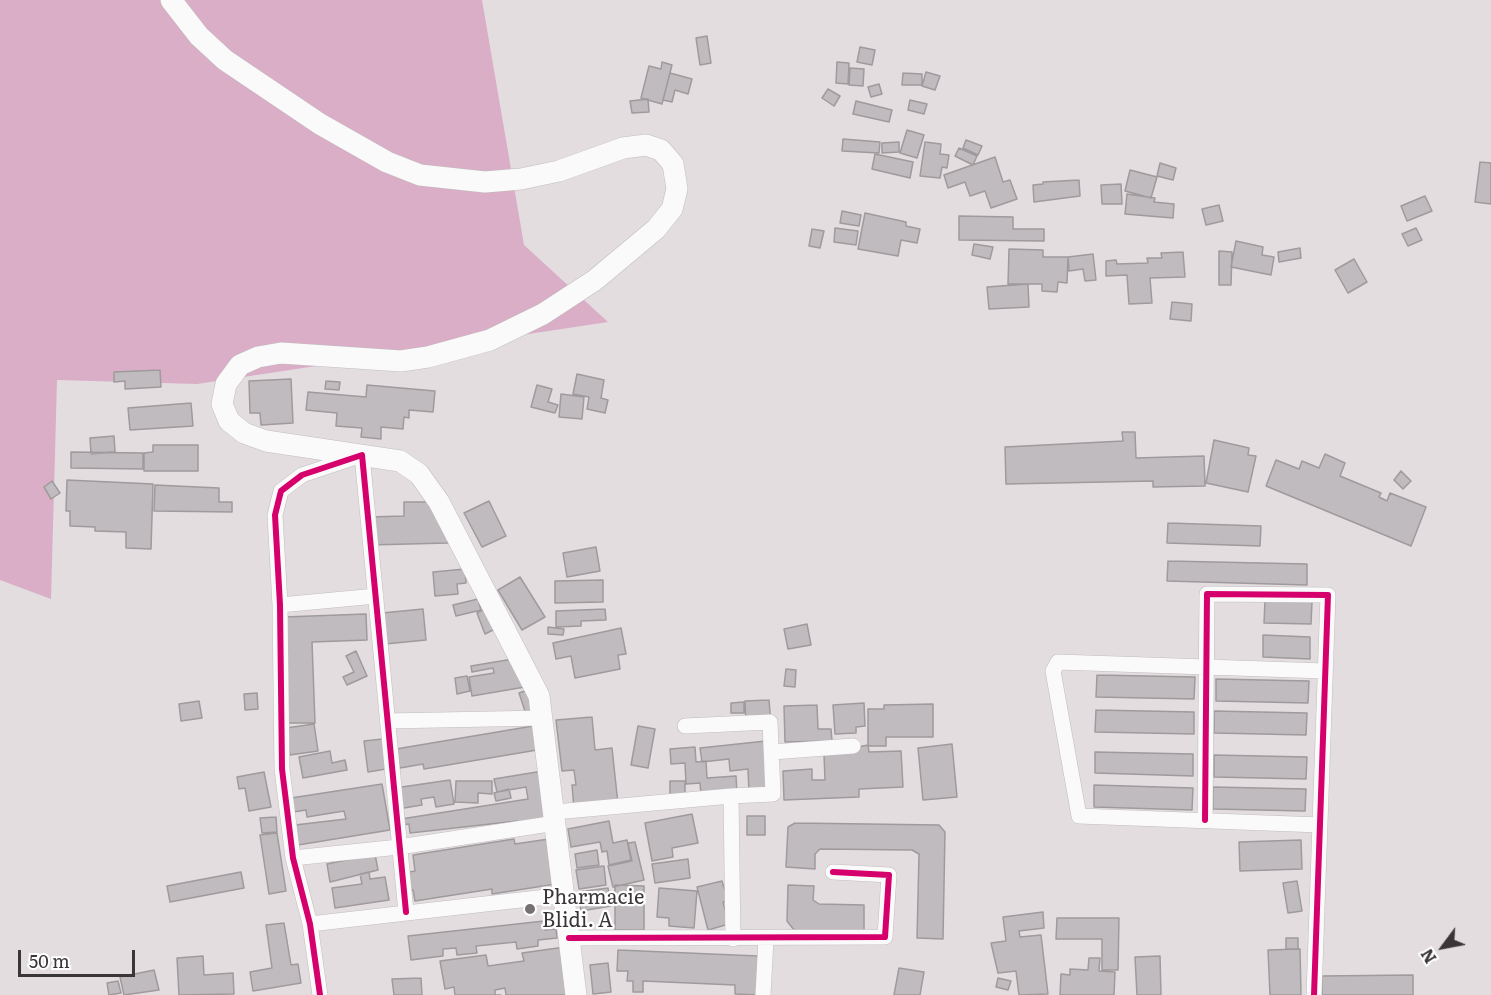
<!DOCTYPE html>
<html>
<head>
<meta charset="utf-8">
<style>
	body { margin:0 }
	#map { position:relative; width:1491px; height:995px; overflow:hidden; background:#e3dde0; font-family:Literata,serif }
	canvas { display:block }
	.north { position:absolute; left:1413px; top:917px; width:60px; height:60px; -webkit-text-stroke:4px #fff; paint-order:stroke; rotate:238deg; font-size:16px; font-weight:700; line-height:24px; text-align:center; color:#3a3537 }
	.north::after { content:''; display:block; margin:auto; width:21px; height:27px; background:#3a3537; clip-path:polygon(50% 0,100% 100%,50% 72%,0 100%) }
	.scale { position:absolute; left:18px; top:950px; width:117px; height:27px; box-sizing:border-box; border:3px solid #3a3537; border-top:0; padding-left:8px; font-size:18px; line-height:21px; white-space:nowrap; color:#3a3537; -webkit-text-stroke:4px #fff; paint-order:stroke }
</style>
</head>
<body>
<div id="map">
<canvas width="1491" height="995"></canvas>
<div class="north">N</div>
<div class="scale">50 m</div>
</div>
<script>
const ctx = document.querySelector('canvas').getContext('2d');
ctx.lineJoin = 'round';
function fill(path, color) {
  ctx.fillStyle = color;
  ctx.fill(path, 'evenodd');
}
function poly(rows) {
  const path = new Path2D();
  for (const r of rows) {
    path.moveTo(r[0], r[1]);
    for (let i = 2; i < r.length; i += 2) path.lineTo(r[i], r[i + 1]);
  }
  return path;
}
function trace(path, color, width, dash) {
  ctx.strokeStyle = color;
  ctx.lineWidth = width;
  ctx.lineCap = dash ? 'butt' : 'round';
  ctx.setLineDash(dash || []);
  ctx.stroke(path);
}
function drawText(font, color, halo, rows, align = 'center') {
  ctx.font = font + ' Literata,serif';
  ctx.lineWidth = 4.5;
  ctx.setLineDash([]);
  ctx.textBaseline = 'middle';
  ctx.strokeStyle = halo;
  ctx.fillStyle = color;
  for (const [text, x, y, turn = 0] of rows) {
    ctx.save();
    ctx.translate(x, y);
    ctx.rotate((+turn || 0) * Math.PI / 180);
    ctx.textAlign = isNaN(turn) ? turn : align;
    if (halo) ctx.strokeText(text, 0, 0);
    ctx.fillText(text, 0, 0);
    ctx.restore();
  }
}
fill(poly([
	[0,0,482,0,524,245,608,322,197,384,57,380,51,599,0,580]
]), '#d9aec6');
const building = poly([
	[707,36,711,63,700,65,696,38,707,36],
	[860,47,875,50,872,65,857,62,860,47],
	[662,62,672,65,662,104,641,98,649,66,661,69,662,62],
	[837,62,849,63,848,84,836,83,837,62],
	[850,68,864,69,863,86,849,85,850,68],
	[926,72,940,76,935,90,922,86,926,72],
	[670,73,692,79,688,94,675,90,672,102,663,100,670,73],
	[903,73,922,74,922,85,902,85,903,73],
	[879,84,882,94,871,97,868,87,879,84],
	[828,89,840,96,834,106,822,98,828,89],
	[648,99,649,112,632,113,630,101,648,99],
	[910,100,927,104,924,114,908,110,910,100],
	[856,101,892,110,889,122,853,114,856,101],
	[907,130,924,135,917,158,900,153,907,130],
	[843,139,880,142,879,153,842,151,843,139],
	[966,140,982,146,978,155,963,148,966,140],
	[899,142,899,152,882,153,882,143,899,142],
	[925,142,941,144,940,154,949,155,947,168,942,167,940,178,920,176,925,142],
	[959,148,977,156,973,165,955,156,959,148],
	[875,154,913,162,910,178,872,169,875,154],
	[995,157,1003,182,1010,180,1017,199,991,208,985,191,970,196,965,182,948,188,944,175,995,157],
	[1480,162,1491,163,1491,204,1475,202,1480,162],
	[1160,163,1176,168,1173,180,1157,176,1160,163],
	[1130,170,1157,177,1151,198,1125,191,1130,170],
	[1079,180,1080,196,1034,202,1033,185,1043,184,1043,182,1079,180],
	[1121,184,1122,204,1102,204,1101,185,1121,184],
	[1127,194,1155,198,1154,202,1174,204,1173,218,1125,214,1127,194],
	[1425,196,1432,211,1407,221,1401,206,1425,196],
	[1219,205,1223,221,1206,225,1202,209,1219,205],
	[842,211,861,215,859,226,840,223,842,211],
	[865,213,906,222,906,226,920,229,917,243,901,240,898,256,858,249,865,213],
	[959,216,1013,217,1013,229,1044,229,1044,241,959,240,959,216],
	[835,228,858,231,856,245,834,242,835,228],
	[1416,228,1422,240,1408,246,1402,234,1416,228],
	[812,229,824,231,820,248,809,246,812,229],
	[1236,241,1263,247,1262,255,1274,257,1271,275,1231,267,1236,241],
	[974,244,993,247,990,259,972,255,974,244],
	[1300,248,1301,258,1279,262,1278,252,1300,248],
	[1009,249,1043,250,1043,257,1068,257,1067,283,1058,282,1057,292,1042,291,1042,284,1008,284,1009,249],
	[1219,251,1232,252,1231,285,1219,285,1219,251],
	[1183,252,1185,277,1150,278,1152,303,1129,304,1127,275,1106,276,1106,261,1116,260,1117,264,1148,263,1147,258,1162,258,1161,253,1183,252],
	[1093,254,1096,280,1085,281,1083,269,1069,271,1068,257,1093,254],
	[1354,259,1367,282,1348,293,1335,270,1354,259],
	[1028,284,1029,307,989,309,987,287,1028,284],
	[1172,302,1192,304,1191,321,1170,319,1172,302],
	[160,370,161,387,125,389,125,381,114,382,114,372,160,370],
	[577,374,604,380,601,398,608,400,605,413,587,409,589,397,573,394,577,374],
	[291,379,293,423,261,425,260,413,250,413,249,381,291,379],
	[326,381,340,382,339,390,325,389,326,381],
	[367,385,435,391,433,412,409,410,409,418,404,417,403,429,381,427,381,439,361,437,362,428,336,426,337,413,306,410,308,392,366,397,367,385],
	[537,385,552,389,548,402,558,405,555,413,531,407,537,385],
	[561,394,584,397,582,419,559,417,561,394],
	[191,403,193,426,130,430,128,408,191,403],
	[1122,432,1135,432,1136,458,1204,456,1205,486,1153,487,1153,481,1006,484,1005,447,1123,441,1122,432],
	[114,436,115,452,91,454,90,438,114,436],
	[1214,440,1249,448,1248,455,1256,456,1248,492,1206,483,1214,440],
	[153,445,198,445,198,471,144,471,144,453,153,452,153,445],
	[71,452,143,453,143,469,71,468,71,452],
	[1325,454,1345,463,1340,476,1381,493,1379,497,1387,501,1390,493,1426,507,1411,546,1266,486,1276,460,1299,469,1302,461,1319,468,1325,454],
	[1401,471,1411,481,1403,489,1394,480,1401,471],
	[67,480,153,484,151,549,126,548,126,532,95,531,95,527,70,526,70,511,66,511,67,480],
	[52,481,60,493,51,499,44,487,52,481],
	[155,485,219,488,219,502,232,502,232,512,154,511,155,485],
	[489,501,506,536,482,547,464,513,489,501],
	[404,502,435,502,435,517,448,517,448,543,369,545,369,517,404,516,404,502],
	[1168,523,1261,526,1260,546,1167,543,1168,523],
	[596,547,600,571,567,577,563,553,596,547],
	[1168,561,1307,564,1307,585,1167,581,1168,561],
	[465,569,466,583,457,584,458,594,435,596,433,572,465,569],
	[520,577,545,617,522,630,498,590,520,577],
	[603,580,603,602,555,603,555,581,603,580],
	[478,599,481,610,456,616,453,605,478,599],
	[1265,601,1312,602,1311,624,1264,623,1265,601],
	[488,607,499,627,485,634,477,613,488,607],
	[423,609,426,640,385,644,382,613,423,609],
	[605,609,606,620,581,621,581,626,556,627,556,611,605,609],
	[366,614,367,640,312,642,315,723,288,723,284,617,366,614],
	[807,624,811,645,788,649,784,629,807,624],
	[548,627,564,629,563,635,548,634,548,627],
	[621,628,626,654,618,655,620,669,575,678,571,656,556,659,553,643,621,628],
	[1263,635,1310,637,1310,659,1263,657,1263,635],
	[356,651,367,676,347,685,343,677,354,672,346,656,356,651],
	[519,658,525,687,472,696,469,677,494,673,493,668,472,672,471,666,519,658],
	[786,669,796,670,795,687,784,686,786,669],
	[1097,675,1195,677,1194,699,1096,697,1097,675],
	[467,676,470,691,457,694,455,678,467,676],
	[1216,679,1309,681,1308,703,1216,701,1216,679],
	[531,689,536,711,526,714,519,693,531,689],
	[257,693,258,709,245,710,244,694,257,693],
	[769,700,771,725,746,726,745,701,769,700],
	[199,701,202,718,181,721,179,704,199,701],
	[744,702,744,713,731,713,731,703,744,702],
	[864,703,865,726,856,727,856,733,835,734,833,705,864,703],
	[933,704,933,737,886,737,886,746,868,746,868,709,884,709,884,705,933,704],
	[817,705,818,729,831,729,832,741,785,742,784,706,817,705],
	[1096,710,1194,712,1194,734,1095,732,1096,710],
	[1214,711,1307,713,1306,735,1214,733,1214,711],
	[592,717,595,750,612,748,618,804,574,809,572,785,576,785,574,770,562,771,556,720,592,717],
	[314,724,318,751,290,755,286,728,314,724],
	[539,725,543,749,424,769,423,764,400,768,396,749,539,725],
	[638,726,655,729,648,768,631,765,638,726],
	[383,739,386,769,368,772,364,741,383,739],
	[766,741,772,791,749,793,748,769,730,771,729,759,702,762,700,748,766,741],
	[952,744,957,797,923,800,918,748,952,744],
	[868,745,869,752,901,751,903,787,859,789,859,797,784,800,783,771,812,769,812,780,825,780,824,754,868,745],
	[695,747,696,762,706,761,707,778,736,776,737,793,701,795,700,783,686,784,685,763,671,764,670,749,695,747],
	[330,751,332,763,345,760,347,770,303,778,299,757,330,751],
	[1095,752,1193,754,1193,776,1095,773,1095,752],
	[1214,755,1307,757,1306,779,1214,777,1214,755],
	[543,771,553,819,518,825,517,821,410,833,409,824,402,825,401,819,528,799,526,787,497,792,494,779,543,771],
	[264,772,271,807,249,811,245,788,239,789,237,777,264,772],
	[450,780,454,804,436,807,434,797,421,799,422,805,398,809,395,788,450,780],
	[456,781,492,781,492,794,478,793,478,803,455,802,456,781],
	[670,781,685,781,685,797,670,797,670,781],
	[382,784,390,830,298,845,295,825,346,819,344,811,307,817,306,810,293,812,291,798,382,784],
	[1094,785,1193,788,1192,810,1094,807,1094,785],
	[1213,787,1306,789,1305,811,1213,809,1213,787],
	[509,789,511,798,496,801,494,793,509,789],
	[692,814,698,843,672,848,673,857,652,861,645,823,692,814],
	[747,816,765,816,765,835,747,835,747,816],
	[276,817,277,832,262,833,260,818,276,817],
	[609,821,613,843,627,840,631,860,609,865,607,851,602,852,600,842,571,847,568,829,609,821],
	[795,823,939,825,945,832,943,939,917,938,919,854,912,850,820,849,815,854,815,869,786,867,788,827,795,823],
	[277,833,286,891,269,894,260,835,277,833],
	[514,839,515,844,549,839,556,884,492,894,492,889,415,901,413,890,406,892,403,873,415,871,413,855,514,839],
	[1301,840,1302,869,1240,871,1239,842,1301,840],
	[635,842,644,880,613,887,608,866,632,861,628,843,635,842],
	[597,850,599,865,577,868,575,854,597,850],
	[375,854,378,870,330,882,327,864,375,854],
	[688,859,690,878,655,883,652,864,688,859],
	[604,866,606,885,579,889,576,870,604,866],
	[241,872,244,888,170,902,167,886,241,872],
	[369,872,370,879,385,877,389,900,335,908,332,888,362,884,360,874,369,872],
	[722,881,728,901,723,902,729,924,708,930,697,887,722,881],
	[1297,881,1302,911,1288,913,1283,883,1297,881],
	[615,885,644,886,644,930,615,930,615,885],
	[788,885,814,886,813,900,819,904,864,905,864,930,794,930,787,921,788,885],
	[608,888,611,906,581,911,578,892,608,888],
	[659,888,697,891,694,928,669,926,669,918,657,917,659,888],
	[1043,912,1044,928,1019,931,1020,937,1041,935,1048,994,1019,995,1016,971,998,973,991,943,1006,941,1003,917,1043,912],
	[1057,918,1119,918,1118,970,1102,970,1102,939,1056,939,1057,918],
	[544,921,545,930,556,929,557,938,538,940,538,946,517,949,516,942,476,946,477,953,457,955,456,948,443,949,443,956,411,960,408,936,544,921],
	[284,923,291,965,298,964,301,983,253,991,250,972,272,968,266,925,284,923],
	[1286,938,1298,938,1298,949,1286,949,1286,938],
	[565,947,572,995,506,995,505,988,495,990,495,995,501,995,455,995,454,987,445,989,440,961,486,955,488,966,524,961,522,953,565,947],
	[1300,949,1301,995,1270,995,1268,950,1300,949],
	[618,950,758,956,757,995,735,994,735,985,643,981,643,992,633,992,633,981,627,981,628,971,617,971,618,950],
	[203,956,204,975,233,973,234,994,179,995,177,958,203,956],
	[1160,956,1161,995,1137,995,1135,957,1160,956],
	[1089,958,1100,958,1099,971,1115,972,1114,995,1060,995,1061,974,1070,975,1070,969,1088,970,1089,958],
	[608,963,611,992,593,994,590,965,608,963],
	[899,968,924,972,920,995,894,995,899,968],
	[154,970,159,990,124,995,120,977,154,970],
	[1413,975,1413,995,1322,995,1322,976,1413,975],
	[421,978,422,995,394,995,392,979,421,978],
	[998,978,1011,981,1008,990,996,987,998,978],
	[118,981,121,993,109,995,107,983,118,981]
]);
fill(building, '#c0bbbe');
trace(building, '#9f9a9c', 1.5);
const street = poly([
	[280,605,376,596],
	[387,721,544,718],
	[685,726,770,722,773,794,731,796],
	[772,752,853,746],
	[555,812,731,796,733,939],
	[1205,820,1207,594,1328,595,1314,995],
	[1320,825,1079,816,1053,671,1058,662,1325,671],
	[293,858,399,847,556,823],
	[310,924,564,895],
	[569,938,885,937,889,875,833,872],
	[320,995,310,924,293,858,282,769,280,605,275,515,281,491,302,475,362,455,406,912],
	[763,995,766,939]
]);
const secondary = poly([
	[171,0,199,36,225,60,320,124,387,162,420,175,485,182,521,179,559,171,623,148,646,145,661,150,673,164,677,189,672,209,656,229,595,280,543,314,490,340,428,357,401,361,281,353,258,357,240,365,226,384,222,404,229,421,244,433,266,441,400,461,419,474,439,502,539,696,576,995]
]);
trace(street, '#c0bcbe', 16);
trace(secondary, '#c0bcbe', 22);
trace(street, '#fbfafa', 15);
trace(secondary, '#fbfafa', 21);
trace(poly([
	[1205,820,1207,594,1328,595,1314,995],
	[569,938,885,937,889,875,833,872],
	[320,995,310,924,293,858,282,769,280,605,275,515,281,491,302,475,362,455,406,912]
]), '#d6006c', 6);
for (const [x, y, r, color] of [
	[530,909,6,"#757072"]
]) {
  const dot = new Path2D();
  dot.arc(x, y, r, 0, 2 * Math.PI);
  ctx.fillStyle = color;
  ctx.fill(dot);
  trace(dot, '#fff', 2);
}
drawText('20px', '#3a3537', '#fff', [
	["Pharmacie",542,898],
	["Blidi. A",542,921]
], 'left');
</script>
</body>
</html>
